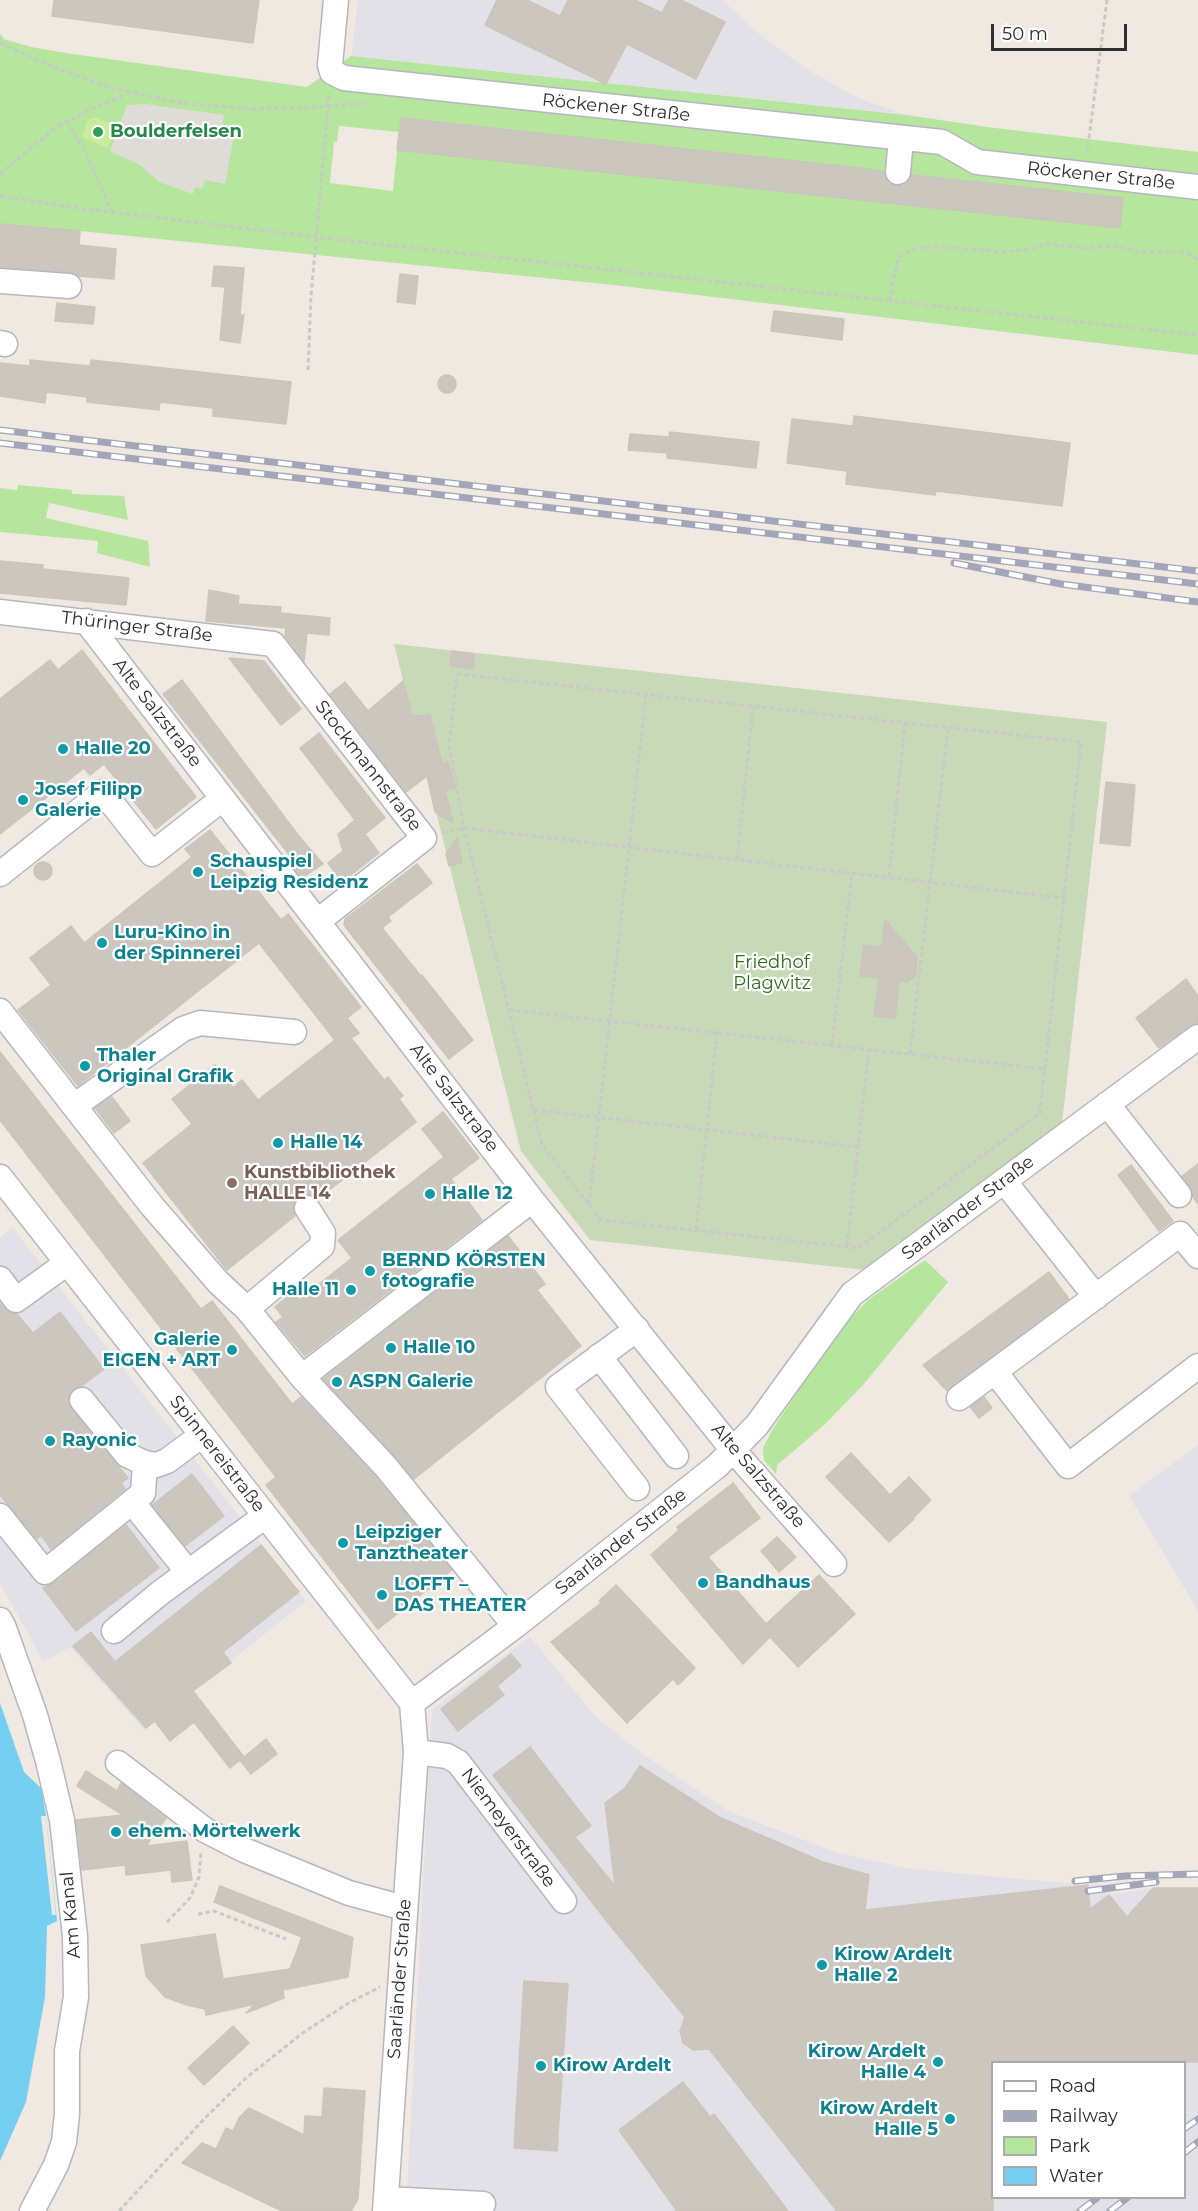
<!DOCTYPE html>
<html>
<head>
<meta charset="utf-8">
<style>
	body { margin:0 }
	#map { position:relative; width:1198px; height:2211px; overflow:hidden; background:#efe9e1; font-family:Montserrat,sans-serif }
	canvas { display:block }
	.legend { position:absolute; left:991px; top:2061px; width:195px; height:138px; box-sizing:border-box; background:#fff; border:2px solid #ababab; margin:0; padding:8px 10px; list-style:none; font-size:18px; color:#2e2e2e }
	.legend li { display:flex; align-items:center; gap:12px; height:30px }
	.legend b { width:30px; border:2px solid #ababab }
	.scale { position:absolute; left:991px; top:24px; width:136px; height:27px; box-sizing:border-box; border:3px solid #2e2e2e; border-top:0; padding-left:8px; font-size:18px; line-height:21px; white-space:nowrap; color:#2e2e2e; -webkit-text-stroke:4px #fff; paint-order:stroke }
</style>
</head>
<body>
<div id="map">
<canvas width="1198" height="2211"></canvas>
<ul class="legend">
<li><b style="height:8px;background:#fff"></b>Road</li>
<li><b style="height:8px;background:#a3a6b8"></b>Railway</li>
<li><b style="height:16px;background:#b6e59e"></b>Park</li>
<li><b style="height:16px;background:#75cff0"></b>Water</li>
</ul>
<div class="scale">50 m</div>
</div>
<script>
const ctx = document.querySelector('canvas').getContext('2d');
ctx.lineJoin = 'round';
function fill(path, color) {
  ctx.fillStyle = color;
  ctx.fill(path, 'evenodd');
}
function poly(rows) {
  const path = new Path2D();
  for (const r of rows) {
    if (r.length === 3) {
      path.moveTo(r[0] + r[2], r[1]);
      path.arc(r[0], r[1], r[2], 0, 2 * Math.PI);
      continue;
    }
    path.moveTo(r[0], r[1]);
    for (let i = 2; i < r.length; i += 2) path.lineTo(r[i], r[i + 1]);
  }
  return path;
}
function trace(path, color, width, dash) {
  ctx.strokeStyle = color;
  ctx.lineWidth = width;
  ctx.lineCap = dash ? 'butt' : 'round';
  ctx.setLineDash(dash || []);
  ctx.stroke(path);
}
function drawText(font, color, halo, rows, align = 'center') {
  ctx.font = font + ' Montserrat,sans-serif';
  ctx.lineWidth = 4.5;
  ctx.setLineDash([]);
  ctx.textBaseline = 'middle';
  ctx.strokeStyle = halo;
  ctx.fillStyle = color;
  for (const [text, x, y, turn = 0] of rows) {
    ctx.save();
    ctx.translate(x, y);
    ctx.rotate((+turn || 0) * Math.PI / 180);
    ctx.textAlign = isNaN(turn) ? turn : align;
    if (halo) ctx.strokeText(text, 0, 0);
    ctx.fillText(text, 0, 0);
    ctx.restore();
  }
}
fill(poly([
	[358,0,722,0,765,39,810,71,858,98,906,115,351,56],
	[12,1227,306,1601,144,1730,70,1647,43,1661,0,1583,0,1238],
	[1198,1445,1198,1611,1129,1496],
	[530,1637,596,1717,644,1755,730,1812,838,1853,912,1869,1087,1885,1100,1884,1109,1895,1153,1888,1198,1888,1198,2211,406,2211,432,1709],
	[992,2062,1184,2062,1184,2198,992,2198]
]), '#e3e1e8');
fill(poly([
	[0,34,4,39,31,47,66,53,307,87,351,56,906,115,995,128,1198,152,1198,355,614,285,80,231,1,225,0,241],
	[402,118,1122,198,1119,227,397,150,393,191,330,183,334,142,337,142,339,126,399,132],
	[18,485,72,490,72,494,124,496,128,520,49,503,46,518,148,541,150,567,97,553,98,541,0,532,0,488,17,490],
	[925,1260,948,1282,863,1385,824,1425,777,1465,776,1474,764,1460,763,1448,771,1432,836,1334,868,1300]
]), '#b6e59e');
fill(poly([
	[394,644,1107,722,1062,1124,865,1270,590,1240,521,1151]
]), '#c8d9b8');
fill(poly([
	[91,118,98,118,114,125,115,129,108,146,104,147,82,137,87,121]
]), '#c9ec9a');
fill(poly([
	[145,104,224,115,222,126,235,130,225,184,205,180,202,189,195,187,193,194,159,182,140,165,110,151,127,105]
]), '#dfdcd8');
fill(poly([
	[0,1703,24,1772,41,1788,46,1816,57,1921,47,1926,45,1997,26,2102,0,2161]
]), '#75cff0');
fill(poly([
	[41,1816,46,1816,56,1915,52,1915]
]), '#efe9e1');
const building = poly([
	[54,0,259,0,253,43,52,16,54,0],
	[497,0,527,0,560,16,568,0,635,0,662,13,669,0,681,0,725,22,696,79,627,44,606,84,485,25,497,0],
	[401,118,861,168,884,172,889,183,896,186,904,185,912,175,1123,198,1120,228,397,150,401,118],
	[1,224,80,231,79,245,116,249,114,279,78,276,70,272,0,267,1,224],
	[214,266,244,268,240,315,244,315,240,343,220,340,225,287,212,286,214,266],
	[400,274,418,276,415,304,397,302,400,274],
	[57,303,95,307,93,324,55,321,57,303],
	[774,311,844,319,842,340,771,331,774,311],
	[30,360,90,366,91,360,291,382,286,424,213,416,213,408,160,402,159,410,87,402,87,397,46,392,45,403,0,396,0,363,30,366,30,360],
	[447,384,9],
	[854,416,1070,443,1062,506,936,491,935,495,846,484,847,471,787,463,792,419,853,426,854,416],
	[670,432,759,442,756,468,667,458,667,453,628,450,630,434,669,437,670,432],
	[0,561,43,565,43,569,129,578,126,605,0,593,0,561],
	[209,590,239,596,238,604,281,607,280,613,330,618,329,635,307,633,304,661,285,636,286,628,206,621,209,590],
	[82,650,196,797,156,829,104,764,90,775,84,768,0,834,0,699,50,660,58,670,82,650],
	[452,651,474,654,473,669,450,666,452,651],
	[229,658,264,661,301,709,281,725,229,658],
	[182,680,298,835,323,864,302,878,295,869,298,866,163,694,182,680],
	[403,681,412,716,430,715,442,764,448,762,455,788,445,790,453,823,435,812,427,776,406,792,330,694,345,682,368,711,403,681],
	[319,733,385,818,365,834,379,853,342,882,328,863,343,851,338,834,355,820,300,748,319,733],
	[1106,782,1135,785,1130,846,1100,843,1106,782],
	[210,830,281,920,288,914,361,1007,347,1018,359,1033,351,1038,384,1080,388,1077,403,1096,399,1099,416,1122,318,1199,307,1194,299,1196,295,1201,293,1208,295,1216,227,1270,143,1163,192,1124,172,1099,215,1065,233,1088,242,1080,258,1100,335,1040,259,943,78,1086,18,1010,51,985,30,958,71,926,84,943,192,857,185,849,210,830],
	[457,838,462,862,449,866,446,854,457,838],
	[43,871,9],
	[417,864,432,883,388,917,391,921,382,928,421,976,422,975,473,1040,449,1059,344,925,345,919,417,864],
	[885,920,917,957,915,976,907,982,899,981,895,1018,874,1016,879,978,860,976,864,945,882,947,885,920],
	[1186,979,1198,996,1198,1023,1190,1026,1159,1048,1136,1018,1186,979],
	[0,1052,201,1309,212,1301,292,1404,301,1397,375,1476,452,1570,378,1629,266,1485,276,1477,0,1120,0,1052],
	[112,1097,130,1121,114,1133,95,1108,112,1097],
	[443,1112,479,1158,451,1179,482,1220,305,1356,276,1322,283,1317,275,1307,293,1292,299,1300,352,1258,338,1240,444,1157,422,1129,443,1112],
	[1198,1164,1198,1204,1193,1197,1190,1187,1182,1176,1198,1164],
	[1131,1165,1173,1221,1159,1231,1118,1175,1131,1165],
	[508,1236,545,1284,537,1290,581,1346,414,1479,323,1379,508,1236],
	[1049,1272,1069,1299,947,1391,923,1365,1049,1272],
	[0,1303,10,1313,17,1314,33,1333,60,1312,104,1369,82,1386,73,1389,69,1396,68,1403,71,1409,128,1478,121,1483,125,1489,51,1549,41,1535,37,1539,0,1495,0,1303],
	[984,1397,992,1408,979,1418,970,1407,984,1397],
	[851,1453,890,1495,909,1477,931,1500,913,1518,914,1519,889,1542,826,1477,851,1453],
	[192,1474,224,1516,185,1546,152,1505,192,1474],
	[733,1483,760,1518,708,1557,766,1624,819,1575,855,1614,798,1667,770,1637,743,1664,651,1555,679,1530,677,1527,733,1483],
	[126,1525,159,1568,76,1631,43,1588,54,1583,126,1525],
	[777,1537,796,1557,779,1572,761,1551,777,1537],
	[261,1545,299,1592,223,1652,231,1663,193,1691,244,1757,266,1739,277,1754,251,1774,240,1760,230,1768,194,1722,170,1741,155,1721,146,1728,73,1646,91,1632,115,1662,261,1545],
	[616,1585,695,1668,678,1685,673,1679,627,1723,551,1642,601,1603,599,1601,616,1585],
	[511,1654,521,1666,497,1686,504,1695,458,1731,441,1709,511,1654],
	[530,1747,591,1826,575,1837,615,1886,605,1803,625,1788,640,1766,719,1817,823,1862,869,1875,865,1910,1088,1885,1090,1909,1109,1895,1127,1917,1153,1888,1198,1888,1198,2062,993,2062,993,2211,837,2211,709,2049,694,2050,683,2043,680,2031,685,2017,609,1924,493,1775,530,1747],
	[86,1771,117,1791,121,1783,166,1818,146,1846,187,1841,192,1880,172,1882,171,1870,126,1875,125,1865,82,1870,76,1820,123,1815,77,1786,86,1771],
	[220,1886,353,1938,348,1977,283,1990,284,1998,246,2013,255,2004,206,2015,205,2009,187,2005,165,1997,146,1976,141,1945,215,1934,223,1979,290,1969,302,1937,214,1902,220,1886],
	[524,1981,568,1984,557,2151,514,2148,524,1981],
	[233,2026,249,2043,204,2085,188,2068,233,2026],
	[683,2082,710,2117,714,2114,788,2211,677,2211,619,2130,683,2082],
	[324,2088,365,2091,358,2199,351,2211,282,2211,182,2163,202,2143,216,2149,226,2128,233,2131,239,2118,249,2108,304,2135,305,2116,322,2117,324,2088]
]);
fill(building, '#cbc7bf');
trace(building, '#cbc5ba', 1.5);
const minor = poly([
	[336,0,330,65,332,72,344,78,942,142,977,162,1198,187],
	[898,172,901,139],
	[0,281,69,286],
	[0,343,5,344],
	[0,612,273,644,424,838,318,921],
	[86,621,532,1200,733,1450,834,1564],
	[0,874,103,792,152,854,222,799],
	[0,1011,152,1206,218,1282,247,1309,302,1377,386,1467,515,1626],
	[1107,1104,1179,1195],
	[74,1106,183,1029,200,1023,294,1032],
	[0,1177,412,1703],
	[1004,1181,1096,1297],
	[0,1279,16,1300,67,1263],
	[247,1309,322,1246,323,1233,307,1208],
	[599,1356,676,1456],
	[995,1372,1068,1466,1198,1366],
	[302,1377,532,1200],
	[959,1398,1180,1234,1198,1256],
	[82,1400,127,1455,145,1463,156,1465,167,1461,202,1435],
	[637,1488,558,1387,637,1329],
	[132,1502,143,1493,145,1463],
	[0,1516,45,1572,132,1502,188,1572],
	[0,1620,4,1628,35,1715,48,1761,62,1820,75,1936,76,1997,67,2051,67,2114,64,2142,56,2165,32,2211],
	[114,1631,160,1593,265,1516],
	[412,1703,515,1626,717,1466,757,1425,852,1294,1198,1037],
	[416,1752,447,1756,458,1762,564,1901],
	[118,1763,205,1830,244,1850,349,1893,404,1908],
	[386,2199,483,2204],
	[385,2211,416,1752,412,1703]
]);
trace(minor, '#b4b7c1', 27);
trace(poly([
	[0,43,51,66,115,89,181,103,253,109,304,108,367,103],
	[67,121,87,155,112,212],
	[1087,153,1107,0],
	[0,174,56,127,99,105,120,98,122,91],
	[0,196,70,207,316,237,1198,335],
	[890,301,892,284,899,257,916,248,936,247,1006,252,1030,249,1046,244,1087,248,1113,246,1142,252,1177,252,1189,254,1198,260],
	[308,370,311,296,329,94],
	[457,674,1081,742,1040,1113,859,1248,601,1220,542,1145,464,828,449,745,457,674],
	[443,833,464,828,1064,898],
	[737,859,753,707],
	[889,876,905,723],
	[509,1010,1045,1069],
	[832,1045,852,873],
	[910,1054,948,728],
	[534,1110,858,1147],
	[589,1205,646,695],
	[696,1230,717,1032],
	[847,1246,869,1049],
	[198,1914,214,1911,286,1939],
	[167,1922,190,1898,199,1877,201,1851],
	[119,2211,206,2117,246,2078,304,2032,347,2004,380,1987]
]), '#c9c9c9', 3, [4.5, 3]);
trace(minor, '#fff', 24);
const rail = poly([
	[0,430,1198,571],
	[0,443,1198,584],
	[954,563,1061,584,1198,602],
	[1075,1881,1125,1876,1198,1874],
	[1088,1891,1156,1882],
	[1184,2129,1198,2119],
	[1184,2153,1198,2142],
	[1080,2211,1097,2198],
	[1110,2211,1127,2198]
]);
trace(rail, '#a3a6b8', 7);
trace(rail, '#fff', 4.5, [14]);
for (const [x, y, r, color] of [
	[98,132,6,"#2e9e5b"],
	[63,749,6,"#0f9aa8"],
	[23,800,6,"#0f9aa8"],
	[198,872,6,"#0f9aa8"],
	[102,943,6,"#0f9aa8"],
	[85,1066,6,"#0f9aa8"],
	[278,1143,6,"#0f9aa8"],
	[232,1183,6,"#8d6e63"],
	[430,1194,6,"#0f9aa8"],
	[370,1271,6,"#0f9aa8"],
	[351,1290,6,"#0f9aa8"],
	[391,1348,6,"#0f9aa8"],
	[232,1350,6,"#0f9aa8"],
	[337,1382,6,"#0f9aa8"],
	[50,1441,6,"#0f9aa8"],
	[343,1543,6,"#0f9aa8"],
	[703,1583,6,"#0f9aa8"],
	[382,1595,6,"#0f9aa8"],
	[116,1832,6,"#0f9aa8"],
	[822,1965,6,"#0f9aa8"],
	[938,2062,6,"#0f9aa8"],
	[541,2066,6,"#0f9aa8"],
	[950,2119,6,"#0f9aa8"]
]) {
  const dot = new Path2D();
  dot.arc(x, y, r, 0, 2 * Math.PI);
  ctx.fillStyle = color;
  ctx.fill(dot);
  trace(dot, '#fff', 2);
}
drawText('18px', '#2e2e2e', '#fff', [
	["Röckener Straße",616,108,6],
	["Röckener Straße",1101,176,6],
	["Thüringer Straße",137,627,7],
	["Alte Salzstraße",157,713,52],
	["Stockmannstraße",368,766,52],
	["Alte Salzstraße",454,1098,52],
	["Saarländer Straße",968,1208,-37],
	["Spinnereistraße",217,1454,52],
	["Alte Salzstraße",758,1476,49],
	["Saarländer Straße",621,1542,-38],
	["Niemeyerstraße",508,1828,53],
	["Am Kanal",71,1915,-95],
	["Saarländer Straße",400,1979,-86]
]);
drawText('bold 18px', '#27864d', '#fff', [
	["Boulderfelsen",110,132]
], 'left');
drawText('bold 18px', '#0d838f', '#fff', [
	["Halle 20",75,749],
	["Josef Filipp",35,790],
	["Galerie",35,811],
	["Schauspiel",210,862],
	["Leipzig Residenz",210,883],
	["Luru-Kino in",114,933],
	["der Spinnerei",114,954],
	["Thaler",97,1056],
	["Original Grafik",97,1077],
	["Halle 14",290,1143],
	["Halle 12",442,1194],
	["BERND KÖRSTEN",382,1261],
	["fotografie",382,1282],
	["Halle 11",339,1290,"right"],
	["Galerie",220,1340,"right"],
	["EIGEN + ART",220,1361,"right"],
	["Halle 10",403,1348],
	["ASPN Galerie",349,1382],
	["Rayonic",62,1441],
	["Leipziger",355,1533],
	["Tanztheater",355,1554],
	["Bandhaus",715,1583],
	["LOFFT –",394,1585],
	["DAS THEATER",394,1606],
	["ehem. Mörtelwerk",128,1832],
	["Kirow Ardelt",834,1955],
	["Halle 2",834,1976],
	["Kirow Ardelt",926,2052,"right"],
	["Halle 4",926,2073,"right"],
	["Kirow Ardelt",553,2066],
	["Kirow Ardelt",938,2109,"right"],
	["Halle 5",938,2130,"right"]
], 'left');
drawText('18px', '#2c6e1b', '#fff', [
	["Friedhof",772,963],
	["Plagwitz",772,984]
]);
drawText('bold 18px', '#785e54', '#fff', [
	["Kunstbibliothek",244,1173],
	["HALLE 14",244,1194]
], 'left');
</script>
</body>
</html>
